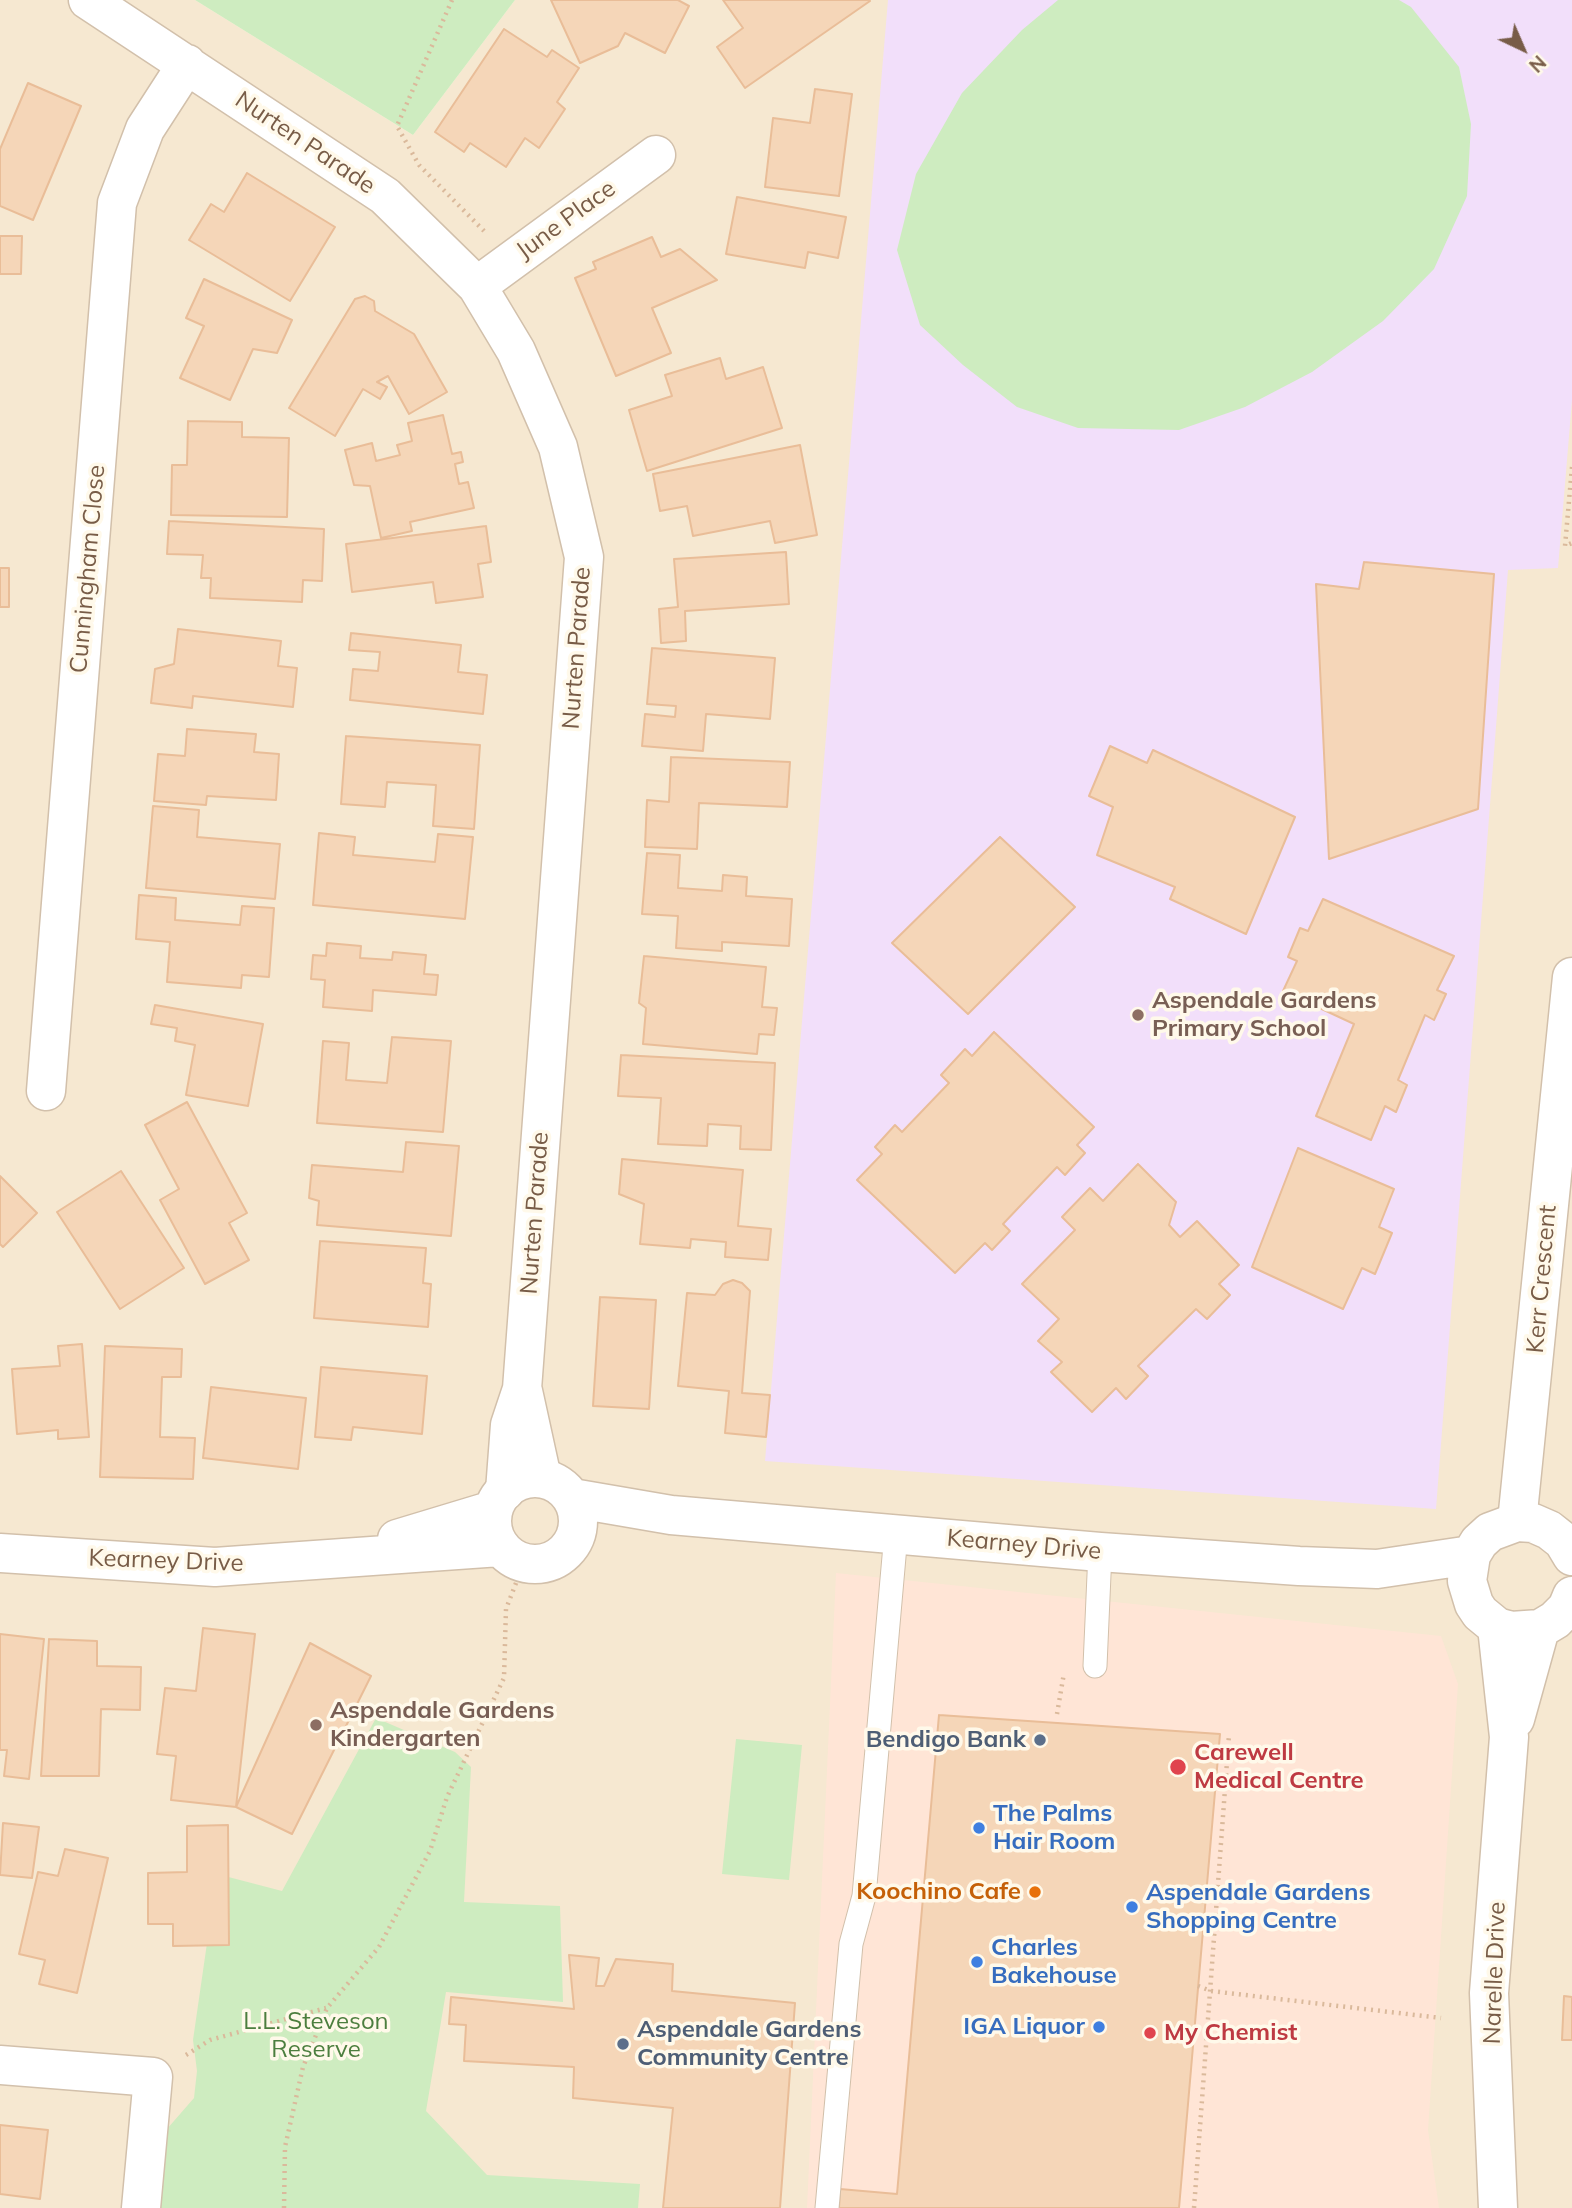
<!DOCTYPE html>
<html>
<head>
<meta charset="utf-8">
<style>
	body { margin:0 }
	#map { position:relative; width:1572px; height:2208px; overflow:hidden; background:#fef5e3; font-family:Mulish,sans-serif }
	canvas { display:block }
	.north { position:absolute; left:1488px; top:14px; width:70px; height:70px; -webkit-text-stroke:5px #fff9ea; paint-order:stroke; rotate:136deg; font-size:19px; font-weight:700; line-height:28px; text-align:center; color:#785c47 }
	.north::after { content:''; display:block; margin:auto; width:24px; height:32px; background:#785c47; clip-path:polygon(50% 0,100% 100%,50% 72%,0 100%) }
</style>
</head>
<body>
<div id="map">
<canvas width="1572" height="2208"></canvas>
<div class="north">N</div>
</div>
<script>
const ctx = document.querySelector('canvas').getContext('2d');
ctx.lineJoin = 'round';
function fill(path, color) {
  ctx.fillStyle = color;
  ctx.fill(path, 'evenodd');
}
function poly(rows) {
  const path = new Path2D();
  for (const r of rows) {
    if (r.length === 3) {
      path.moveTo(r[0] + r[2], r[1]);
      path.arc(r[0], r[1], r[2], 0, 2 * Math.PI);
      continue;
    }
    path.moveTo(r[0], r[1]);
    for (let i = 2; i < r.length; i += 2) path.lineTo(r[i], r[i + 1]);
  }
  return path;
}
function trace(path, color, width, dash) {
  ctx.strokeStyle = color;
  ctx.lineWidth = width;
  ctx.lineCap = dash ? 'butt' : 'round';
  ctx.setLineDash(dash || []);
  ctx.stroke(path);
}
function drawText(font, color, halo, rows, align = 'center') {
  ctx.font = font + ' Mulish,sans-serif';
  ctx.lineWidth = 7;
  ctx.setLineDash([]);
  ctx.textBaseline = 'middle';
  ctx.strokeStyle = halo;
  ctx.fillStyle = color;
  for (const [text, x, y, turn = 0] of rows) {
    ctx.save();
    ctx.translate(x, y);
    ctx.rotate((+turn || 0) * Math.PI / 180);
    ctx.textAlign = isNaN(turn) ? turn : align;
    if (halo) ctx.strokeText(text, 0, 0);
    ctx.fillText(text, 0, 0);
    ctx.restore();
  }
}
fill(poly([
	[0,0,195,0,413,135,515,0,1572,0,1572,2208,0,2208]
]), '#f6e8d1');
fill(poly([
	[836,1573,1441,1636,1458,1684,1428,2130,1439,2208,807,2208]
]), '#ffe5d6');
fill(poly([
	[888,0,1572,0,1572,400,1558,568,1508,570,1436,1509,765,1461]
]), '#f2dffa');
fill(poly([
	[195,0,515,0,413,135],
	[1058,0,1399,0,1411,7,1459,67,1471,124,1467,196,1434,269,1383,321,1312,372,1245,407,1179,430,1078,428,1017,407,963,365,920,325,897,250,916,174,962,93,1022,30],
	[376,1718,455,1752,471,1767,464,1902,560,1906,563,2002,446,1992,426,2111,487,2175,640,2184,638,2208,158,2208,167,2129,194,2098,197,2071,193,2040,217,1874,282,1891],
	[736,1739,802,1745,789,1880,722,1874]
]), '#ceecc0');
const building = poly([
	[551,0,678,0,689,6,665,53,625,33,618,46,580,63,551,0],
	[723,0,869,0,870,1,745,88,717,47,743,28,723,0],
	[504,29,547,57,552,50,579,68,557,102,565,109,539,148,525,138,506,167,470,143,464,152,435,132,504,29],
	[28,83,81,106,33,220,0,206,0,149,28,83],
	[815,89,852,94,839,196,765,187,773,118,810,123,815,89],
	[247,173,335,227,290,301,189,240,211,204,224,212,247,173],
	[737,197,846,217,838,258,808,252,805,268,726,254,737,197],
	[0,236,22,236,21,274,0,274,0,236],
	[652,237,661,257,680,249,717,280,652,308,671,353,616,376,575,278,596,269,593,262,652,237],
	[204,279,292,320,277,353,253,349,230,400,180,378,204,326,186,318,204,279],
	[365,296,374,301,375,311,414,334,447,392,409,414,388,376,377,382,387,387,380,399,363,389,335,436,289,408,355,299,365,296],
	[720,358,726,379,763,367,782,428,647,471,629,410,672,396,665,375,720,358],
	[443,415,452,454,461,452,463,462,455,464,459,484,468,482,474,508,410,522,412,531,381,538,370,486,354,485,345,450,372,443,376,461,400,455,397,445,412,441,408,423,443,415],
	[188,421,242,422,242,437,289,438,287,517,171,515,172,465,187,465,188,421],
	[800,445,817,535,775,543,770,521,693,536,687,506,660,511,653,474,800,445],
	[169,521,324,529,322,581,303,580,302,602,210,598,211,578,201,578,203,555,167,554,169,521],
	[486,526,491,562,478,564,483,597,436,603,433,582,352,592,346,544,486,526],
	[786,552,789,604,685,611,686,641,661,643,659,609,678,607,674,559,786,552],
	[1364,562,1494,574,1478,809,1329,859,1316,584,1359,589,1364,562],
	[0,568,9,568,9,607,0,607,0,568],
	[178,629,281,641,278,666,297,668,293,707,193,696,192,708,151,703,155,669,174,664,178,629],
	[351,633,461,645,458,672,487,675,483,714,350,700,353,669,378,671,380,652,349,650,351,633],
	[652,648,775,658,770,719,706,714,703,751,642,746,645,714,675,717,676,706,647,704,652,648],
	[187,729,256,734,254,752,279,754,276,800,207,796,206,805,154,801,158,754,185,756,187,729],
	[346,736,480,745,474,829,433,826,436,785,387,782,385,807,341,804,346,736],
	[1110,746,1147,763,1153,750,1295,817,1246,934,1170,899,1175,887,1097,855,1113,807,1089,796,1110,746],
	[671,757,790,762,787,807,699,803,697,849,645,847,647,800,669,802,671,757],
	[153,806,199,810,197,837,280,844,275,899,146,888,153,806],
	[319,833,355,837,353,855,435,862,438,834,473,837,465,919,313,905,319,833],
	[1000,837,1075,907,968,1014,892,943,1000,837],
	[647,853,680,855,678,888,722,891,723,875,747,877,746,896,792,899,789,946,722,942,722,951,676,948,678,916,642,914,647,853],
	[139,895,176,898,175,920,240,925,242,906,274,908,269,977,242,975,241,988,167,982,170,942,136,939,139,895],
	[1323,899,1454,956,1437,990,1446,994,1434,1020,1425,1015,1398,1080,1407,1085,1396,1112,1385,1106,1371,1140,1316,1116,1354,1024,1283,991,1297,961,1288,957,1300,928,1308,931,1323,899],
	[327,943,361,946,360,958,392,960,393,952,426,955,424,974,438,975,436,995,373,990,372,1011,323,1007,325,980,311,979,313,955,326,956,327,943],
	[644,956,766,967,762,1007,777,1008,774,1035,759,1034,757,1054,643,1044,646,1008,639,1003,644,956],
	[155,1005,263,1024,248,1106,186,1095,195,1045,175,1041,177,1028,151,1024,155,1005],
	[994,1032,1094,1127,1077,1145,1085,1153,1065,1175,1057,1167,1003,1224,1010,1231,992,1250,985,1243,955,1273,857,1180,882,1154,875,1147,895,1125,902,1132,949,1083,941,1075,965,1049,972,1056,994,1032],
	[392,1037,451,1041,443,1132,317,1123,323,1041,349,1043,346,1080,387,1083,392,1037],
	[621,1055,775,1063,771,1150,740,1149,741,1126,708,1124,707,1146,658,1144,661,1098,618,1096,621,1055],
	[187,1102,247,1213,229,1223,249,1260,205,1284,160,1200,179,1189,145,1125,187,1102],
	[406,1142,459,1146,451,1236,317,1225,319,1201,309,1198,312,1165,403,1172,406,1142],
	[1298,1148,1394,1189,1379,1227,1392,1233,1375,1274,1362,1268,1343,1309,1252,1267,1298,1148],
	[622,1159,743,1170,738,1226,771,1229,768,1260,725,1257,726,1242,691,1239,690,1248,640,1244,644,1204,619,1194,622,1159],
	[1138,1164,1176,1202,1169,1225,1180,1237,1197,1221,1239,1265,1219,1284,1230,1295,1207,1319,1196,1309,1138,1366,1148,1376,1126,1399,1116,1388,1092,1412,1051,1372,1062,1362,1038,1341,1059,1319,1022,1284,1075,1230,1062,1217,1090,1188,1103,1201,1138,1164],
	[121,1171,184,1268,120,1309,57,1212,121,1171],
	[0,1176,37,1213,3,1247,0,1244,0,1176],
	[320,1241,426,1248,423,1283,431,1284,428,1327,314,1318,320,1241],
	[733,1280,742,1283,750,1291,742,1393,770,1395,766,1437,725,1433,729,1391,678,1386,687,1293,715,1295,723,1284,733,1280],
	[600,1297,656,1300,649,1409,593,1406,600,1297],
	[82,1344,89,1437,58,1439,58,1430,17,1434,12,1369,60,1366,58,1346,82,1344],
	[105,1346,182,1349,181,1377,162,1377,160,1437,195,1438,193,1479,100,1477,105,1346],
	[321,1367,427,1376,422,1434,353,1427,351,1440,315,1437,321,1367],
	[211,1387,306,1398,298,1469,203,1458,211,1387],
	[203,1628,255,1634,236,1807,171,1800,176,1756,157,1754,165,1688,196,1691,203,1628],
	[0,1634,44,1639,29,1779,4,1776,7,1750,0,1750,0,1634],
	[49,1639,97,1641,97,1666,141,1667,140,1710,101,1709,99,1776,41,1776,49,1639],
	[310,1643,371,1676,292,1834,236,1807,310,1643],
	[939,1715,1220,1734,1179,2208,839,2208,840,2189,897,2194,939,1715],
	[3,1823,39,1827,32,1878,0,1875,3,1823],
	[228,1825,229,1945,173,1946,173,1924,148,1924,148,1873,187,1872,187,1826,228,1825],
	[65,1849,108,1858,77,1993,39,1984,45,1960,19,1954,38,1872,58,1876,65,1849],
	[569,1955,599,1958,596,1986,604,1986,616,1959,673,1964,672,1991,795,2003,780,2208,663,2208,673,2108,573,2098,574,2067,464,2061,466,2025,449,2024,451,1997,574,2009,569,1955],
	[1564,1996,1572,1997,1572,2040,1562,2040,1564,1996],
	[0,2125,48,2130,40,2199,0,2194,0,2125]
]);
fill(building, '#f5d6b8');
trace(building, '#e9bd98', 2);
const service = poly([
	[1095,1666,1100,1552],
	[827,2208,851,1944,864,1896,896,1534]
]);
const minor = poly([
	[88,0,385,196,477,286,516,351,558,447,584,557,522,1389,510,1425,505,1491],
	[477,286,656,155],
	[46,1091,117,203,145,129,187,64],
	[523,1391,542,1478],
	[1517,1522,1572,977],
	[0,2065,153,2077,141,2208]
]);
const tertiary = poly([
	[535,1521,43],
	[572,1498,671,1515,1100,1552,1299,1566,1377,1569,1471,1555],
	[397,1539,493,1510],
	[0,1553,215,1567,500,1547],
	[1572,1556,1563,1541,1549,1530,1533,1523,1517,1522,1490,1532,1479,1542,1471,1555,1467,1581,1474,1604,1480,1613,1497,1627,1511,1631,1540,1629,1555,1620,1567,1608,1572,1596],
	[1497,1627,1509,1737,1489,1993,1498,2208],
	[1515,1719,1540,1629]
]);
trace(service, '#d2c0ab', 25);
trace(minor, '#d2c0ab', 41);
trace(tertiary, '#d2c0ab', 41);
trace(poly([
	[452,0,397,126,419,165,484,231],
	[1572,467,1565,546,1572,543],
	[1057,1714,1064,1673],
	[1198,1986,1211,1991,1441,2018],
	[186,2055,210,2040,326,2008],
	[284,2208,285,2147,303,2067,327,2008,379,1947,430,1851,447,1797,504,1678,506,1609,516,1583],
	[1194,2208,1229,1735]
]), '#dab99b', 4.5, [2, 5]);
trace(service, '#fff', 23);
trace(minor, '#fff', 38);
trace(tertiary, '#fff', 38);
for (const [x, y, r, color] of [
	[1138,1015,7,"#8d6e63"],
	[316,1725,7,"#8d6e63"],
	[1040,1740,7,"#5c6f8a"],
	[1178,1767,9,"#e0444e"],
	[979,1828,7,"#3f7fe0"],
	[1035,1892,7,"#e8710a"],
	[1132,1907,7,"#3f7fe0"],
	[977,1962,7,"#3f7fe0"],
	[1099,2027,7,"#3f7fe0"],
	[1150,2033,7,"#e0444e"],
	[623,2044,7,"#5c6f8a"]
]) {
  const dot = new Path2D();
  dot.arc(x, y, r, 0, 2 * Math.PI);
  ctx.fillStyle = color;
  ctx.fill(dot);
  trace(dot, '#fff9ea', 2.5);
}
drawText('24px', '#785c47', '#fff9ea', [
	["Nurten Parade",305,143,34],
	["June Place",566,220,-36],
	["Cunningham Close",88,569,-85],
	["Nurten Parade",577,648,-86],
	["Nurten Parade",535,1213,-86],
	["Kerr Crescent",1542,1279,-85],
	["Kearney Drive",1024,1545,5],
	["Kearney Drive",166,1561,2],
	["Narelle Drive",1495,1973,-88]
]);
drawText('bold 24px', '#785e54', '#fff9ea', [
	["Aspendale Gardens",1152,1001],
	["Primary School",1152,1029],
	["Aspendale Gardens",330,1711],
	["Kindergarten",330,1739]
], 'left');
drawText('bold 24px', '#4e5e75', '#fff9ea', [
	["Bendigo Bank",1026,1740],
	["Aspendale Gardens",637,2030,"left"],
	["Community Centre",637,2058,"left"]
], 'right');
drawText('bold 24px', '#be3a42', '#fff9ea', [
	["Carewell",1194,1753],
	["Medical Centre",1194,1781],
	["My Chemist",1164,2033]
], 'left');
drawText('bold 24px', '#366cbe', '#fff9ea', [
	["The Palms",993,1814],
	["Hair Room",993,1842],
	["Aspendale Gardens",1146,1893],
	["Shopping Centre",1146,1921],
	["Charles",991,1948],
	["Bakehouse",991,1976],
	["IGA Liquor",1085,2027,"right"]
], 'left');
drawText('bold 24px', '#c56008', '#fff9ea', [
	["Koochino Cafe",1021,1892]
], 'right');
drawText('24px', '#4c7e3e', '#fff9ea', [
	["L.L. Steveson",316,2022],
	["Reserve",316,2050]
]);
</script>
</body>
</html>
